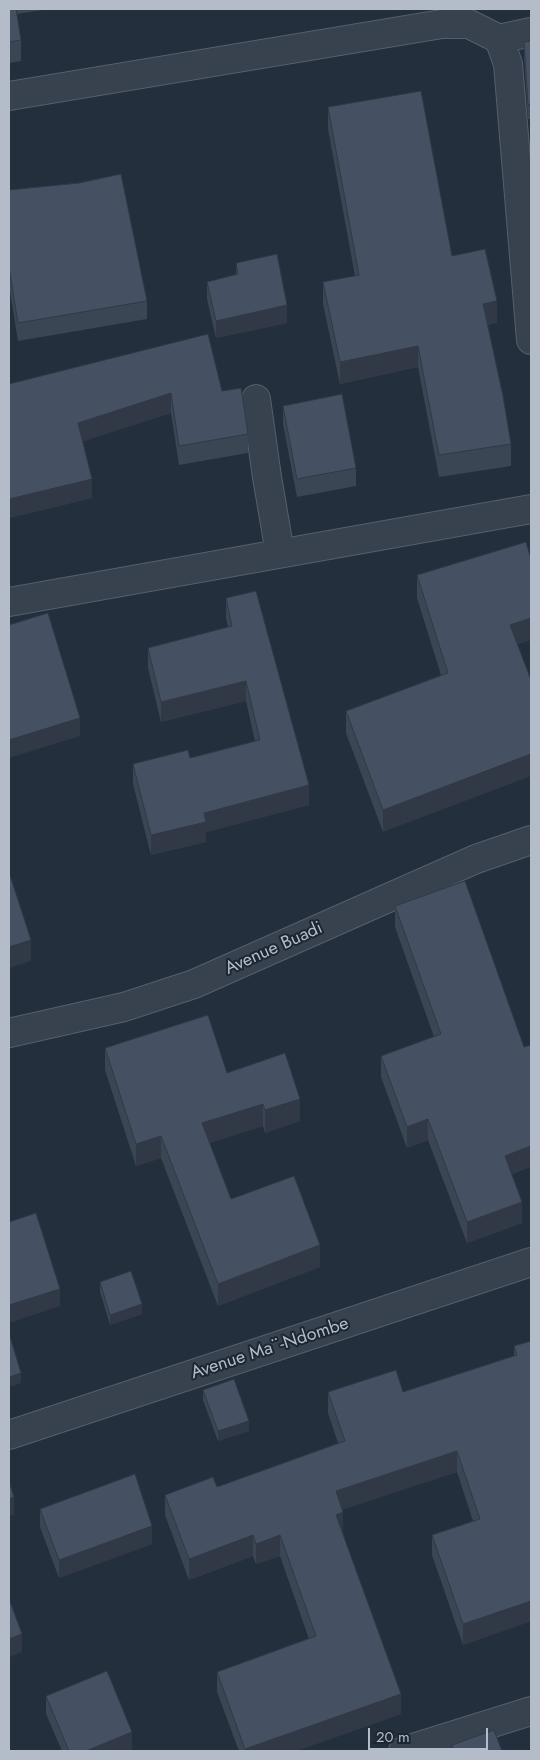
<!DOCTYPE html>
<html>
<head>
<meta charset="utf-8">
<style>
	body { margin:0 }
	#map { position:relative; width:540px; height:1760px; overflow:hidden; background:#242f3e; font-family:Jost,sans-serif }
	canvas { display:block }
	.frame { position:absolute; inset:0; border:10px solid #b4bcc9; pointer-events:none }
	.scale { position:absolute; left:368px; top:1728px; width:120px; height:22px; box-sizing:border-box; border:2px solid #b4bcc9; border-top:0; padding-left:6px; font-size:15px; line-height:18px; white-space:nowrap; color:#b4bcc9; -webkit-text-stroke:4px #1d2633; paint-order:stroke }
</style>
</head>
<body>
<div id="map">
<canvas width="540" height="1760"></canvas>
<div class="frame"></div>
<div class="scale">20 m</div>
</div>
<script>
const ctx = document.querySelector('canvas').getContext('2d');
ctx.lineJoin = 'round';
function poly(rows) {
  const path = new Path2D();
  for (const r of rows) {
    path.moveTo(r[0], r[1]);
    for (let i = 2; i < r.length; i += 2) path.lineTo(r[i], r[i + 1]);
  }
  return path;
}
function trace(path, color, width, dash) {
  ctx.strokeStyle = color;
  ctx.lineWidth = width;
  ctx.lineCap = dash ? 'butt' : 'round';
  ctx.setLineDash(dash || []);
  ctx.stroke(path);
}
function fill(path, color) {
  ctx.fillStyle = color;
  ctx.fill(path, 'evenodd');
}
function drawText(font, color, halo, rows, align = 'center') {
  ctx.font = font + ' Jost,sans-serif';
  ctx.lineWidth = 4;
  ctx.setLineDash([]);
  ctx.textBaseline = 'middle';
  ctx.strokeStyle = halo;
  ctx.fillStyle = color;
  for (const [text, x, y, turn = 0] of rows) {
    ctx.save();
    ctx.translate(x, y);
    ctx.rotate((+turn || 0) * Math.PI / 180);
    ctx.textAlign = isNaN(turn) ? turn : align;
    if (halo) ctx.strokeText(text, 0, 0);
    ctx.fillText(text, 0, 0);
    ctx.restore();
  }
}
const street = poly([
	[499,39,531,32],
	[9,96,442,24,469,24,499,39,508,64,531,340],
	[256,399,267,477,280,553],
	[9,602,531,509],
	[9,1033,124,1007,194,984,476,859,531,840],
	[9,1435,531,1262],
	[403,1751,531,1711]
]);
trace(street, '#565f6c', 30);
trace(street, '#38414e', 28);
fill(poly([
	[9,9,49,9,17,14,21,40,21,61,9,63],
	[531,41,531,119,528,119,524,56,524,42],
	[328,107,452,256,497,323,488,325,511,444,511,466,439,477,418,367,340,384,323,304,323,282,355,276,328,129],
	[9,190,147,301,147,319,18,341,9,285],
	[236,263,287,323,216,338,207,299,207,282,236,275],
	[9,384,222,391,248,434,248,453,179,465,171,413,83,441,92,498,9,518],
	[283,406,356,468,356,486,297,497,283,424],
	[417,575,518,645,383,832,346,733,346,711,441,675,417,598],
	[226,598,309,805,206,832,206,842,151,855,133,784,133,764,190,758,255,741,246,701,161,722,148,668,148,648,228,627,226,618],
	[395,906,512,1174,522,1223,467,1243,428,1140,407,1148,381,1077,381,1056,434,1037,395,927],
	[105,1048,227,1073,300,1121,265,1133,263,1126,209,1143,231,1199,320,1267,218,1306,161,1158,136,1166,105,1070],
	[100,1282,142,1314,110,1325,100,1292],
	[531,1341,531,1621,463,1645,432,1555,432,1535,473,1521,457,1472,343,1509,343,1533,401,1714,296,1751,239,1751,217,1692,217,1672,309,1639,280,1556,256,1564,253,1556,189,1580,165,1515,165,1495,217,1487,338,1443,328,1413,328,1392,403,1392,514,1356,514,1346],
	[203,1390,249,1431,218,1441,203,1400],
	[40,1509,152,1544,59,1578,40,1527],
	[46,1696,132,1750,129,1751,62,1751,46,1714]
]), '#3b4654');
fill(poly([
	[497,301,497,323,483,326,483,304],
	[287,305,287,323,216,338,216,321],
	[418,346,418,367,340,384,340,362],
	[171,393,171,413,78,443,78,423],
	[92,479,92,498,9,518,9,499],
	[531,618,531,640,510,647,510,625],
	[246,681,246,701,161,722,161,702],
	[80,718,80,736,9,758,9,740],
	[531,754,531,776,383,832,383,810],
	[309,785,309,805,206,832,206,842,151,855,151,835,204,813],
	[31,940,31,961,9,968,9,947],
	[300,1099,300,1121,265,1133,265,1110],
	[263,1104,263,1126,202,1145,202,1123],
	[428,1119,428,1140,407,1148,407,1127],
	[161,1136,161,1158,136,1166,136,1144],
	[531,1146,531,1167,505,1177,505,1156],
	[522,1202,522,1223,467,1243,467,1222],
	[320,1245,320,1267,218,1306,218,1284],
	[60,1289,60,1306,9,1323,9,1305],
	[142,1304,142,1314,110,1325,110,1315],
	[21,1373,21,1383,9,1387,9,1377],
	[249,1421,249,1431,218,1441,218,1431],
	[457,1451,457,1472,336,1512,336,1491],
	[14,1497,14,1515,9,1516,9,1499],
	[343,1512,343,1532,336,1535,336,1515],
	[152,1526,152,1544,59,1578,59,1560],
	[253,1535,253,1556,189,1580,189,1559],
	[280,1535,280,1556,256,1564,256,1544],
	[531,1601,531,1621,463,1645,463,1624],
	[22,1634,22,1652,9,1657,9,1639],
	[401,1694,401,1714,296,1751,245,1751,245,1749],
	[132,1732,132,1750,129,1751,86,1751]
]), '#303945');
const building = poly([
	[9,9,16,9,21,40,9,42,9,9],
	[531,41,531,104,528,105,524,42,531,41],
	[421,91,452,256,485,249,497,301,483,304,503,396,511,444,439,455,418,346,340,362,323,282,359,275,328,107,421,91],
	[121,174,147,301,18,323,9,267,9,190,79,183,121,174],
	[277,254,287,305,216,321,207,282,238,274,236,263,277,254],
	[208,334,222,391,241,388,248,434,179,446,171,393,78,423,92,479,9,499,9,384,208,334],
	[342,394,356,468,297,479,283,406,342,394],
	[526,542,531,559,531,618,510,625,531,680,531,754,383,810,346,711,448,673,417,575,526,542],
	[256,591,309,785,204,813,206,822,151,835,133,764,188,750,190,758,260,740,246,681,161,702,148,648,232,626,226,598,256,591],
	[48,613,80,718,9,740,9,625,48,613],
	[9,872,31,940,9,947,9,872],
	[465,881,524,1047,531,1045,531,1146,505,1156,522,1202,467,1222,428,1119,407,1127,381,1056,441,1034,395,906,465,881],
	[208,1015,227,1073,285,1053,300,1099,265,1110,263,1104,202,1123,231,1199,294,1176,320,1245,218,1284,161,1136,136,1144,105,1048,208,1015],
	[36,1213,60,1289,9,1305,9,1222,36,1213],
	[131,1271,142,1304,110,1315,100,1282,131,1271],
	[9,1333,21,1373,9,1377,9,1333],
	[531,1341,531,1601,463,1624,432,1535,480,1519,457,1451,336,1491,343,1512,336,1515,401,1694,245,1749,217,1672,316,1636,280,1535,256,1544,253,1535,189,1559,165,1495,213,1477,217,1487,345,1441,328,1392,396,1370,403,1392,517,1355,514,1346,531,1341],
	[234,1379,249,1421,218,1431,203,1390,234,1379],
	[135,1474,152,1526,59,1560,40,1509,135,1474],
	[9,1481,14,1497,9,1499,9,1481],
	[9,1599,22,1634,9,1639,9,1599],
	[107,1671,132,1732,86,1751,69,1751,46,1696,107,1671],
	[494,1730,502,1751,454,1751,452,1745,494,1730]
]);
fill(building, '#455162');
trace(building, '#303945', 1);
drawText('18px', '#b4bcc9', '#1d2633', [
	["Avenue Buadi",274,949,-24],
	["Avenue Ma¨-Ndombe",270,1349,-18]
]);
</script>
</body>
</html>
